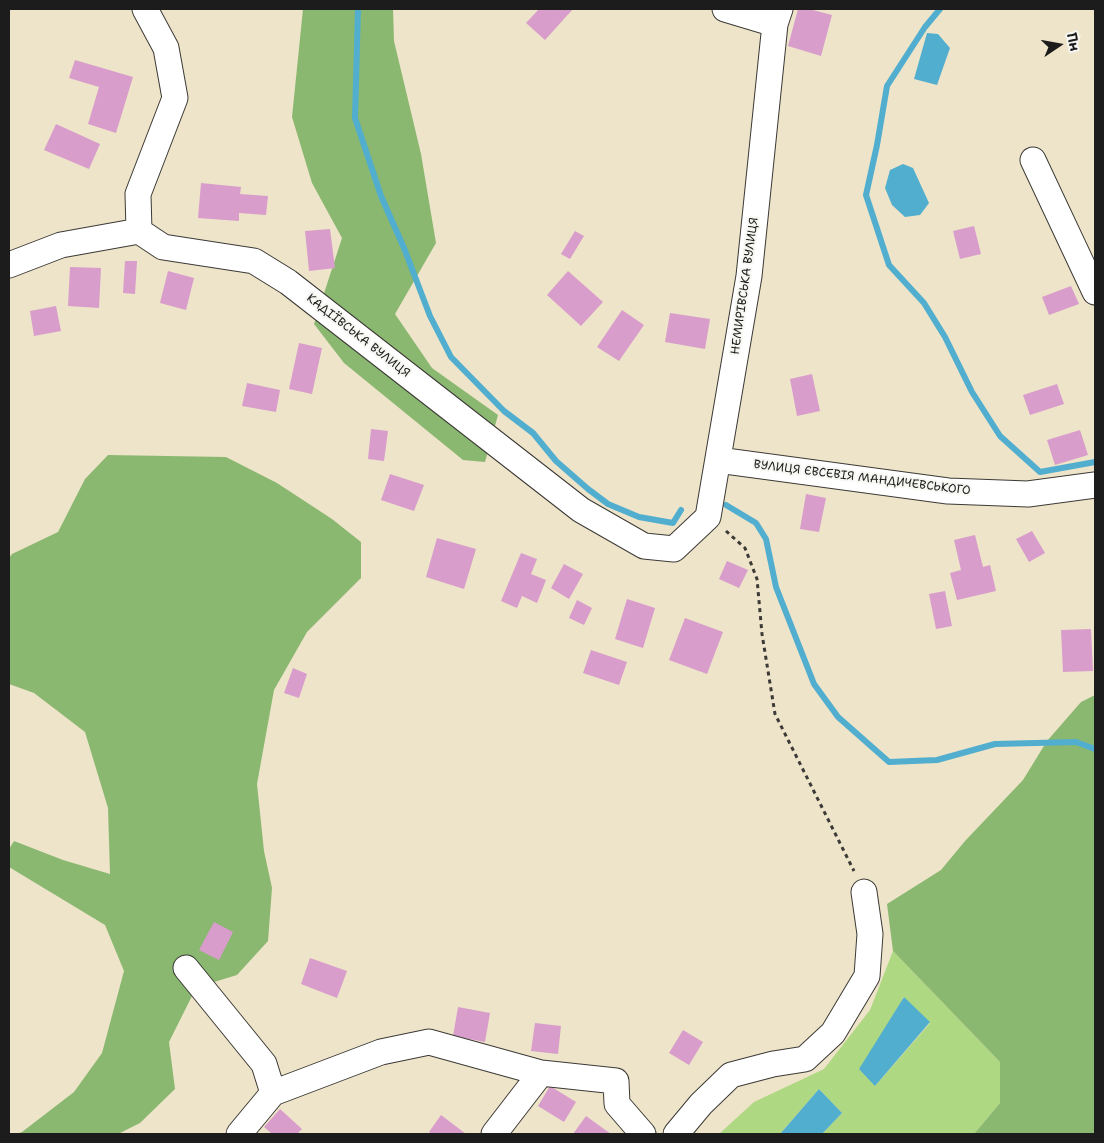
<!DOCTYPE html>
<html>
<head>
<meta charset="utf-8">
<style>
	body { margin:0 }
	#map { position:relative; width:1104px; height:1143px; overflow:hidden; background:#eee4c9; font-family:"Shantell Sans",sans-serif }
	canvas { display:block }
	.frame { position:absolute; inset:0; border:10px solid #1c1c1c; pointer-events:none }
	.north { position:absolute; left:1034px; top:20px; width:50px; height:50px; -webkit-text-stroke:4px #f6f6f2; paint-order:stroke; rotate:78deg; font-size:14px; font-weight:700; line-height:20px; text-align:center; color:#1c1c1c }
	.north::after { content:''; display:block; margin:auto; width:18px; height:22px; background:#1c1c1c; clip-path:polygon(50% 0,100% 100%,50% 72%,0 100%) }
</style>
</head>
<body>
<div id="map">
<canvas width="1104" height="1143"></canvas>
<div class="frame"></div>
<div class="north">Пн</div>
</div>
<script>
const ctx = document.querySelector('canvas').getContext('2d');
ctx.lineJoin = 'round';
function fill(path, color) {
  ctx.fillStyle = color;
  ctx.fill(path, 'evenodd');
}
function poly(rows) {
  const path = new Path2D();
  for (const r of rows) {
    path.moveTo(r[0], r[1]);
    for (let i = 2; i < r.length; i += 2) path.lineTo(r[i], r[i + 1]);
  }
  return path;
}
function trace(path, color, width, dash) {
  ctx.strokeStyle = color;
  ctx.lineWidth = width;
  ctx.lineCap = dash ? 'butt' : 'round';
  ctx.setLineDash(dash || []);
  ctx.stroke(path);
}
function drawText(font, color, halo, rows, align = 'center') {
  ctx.font = font + ' "Shantell Sans",sans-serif';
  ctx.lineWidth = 4;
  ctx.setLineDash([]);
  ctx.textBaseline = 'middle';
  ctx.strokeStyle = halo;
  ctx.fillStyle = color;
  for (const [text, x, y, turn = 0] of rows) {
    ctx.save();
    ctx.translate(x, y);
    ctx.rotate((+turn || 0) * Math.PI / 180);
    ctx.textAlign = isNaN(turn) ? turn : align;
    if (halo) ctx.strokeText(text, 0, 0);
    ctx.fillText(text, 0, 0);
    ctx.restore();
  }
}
fill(poly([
	[893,951,1000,1062,1000,1103,974,1134,822,1134,842,1113,819,1089,780,1134,719,1134,754,1102,824,1069,870,1010],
	[903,997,930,1023,875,1086]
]), '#afd883');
fill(poly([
	[303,9,393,9,394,41,421,154,436,243,395,314,432,368,498,415,485,462,463,460,344,363,314,324,342,238,312,183,292,117],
	[108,455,226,457,277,483,332,519,361,542,361,578,307,632,274,690,257,784,264,851,272,888,268,941,237,975,201,986,195,990,169,1042,175,1089,140,1123,118,1134,16,1134,22,1132,74,1092,102,1053,124,971,105,925,9,867,9,849,14,841,63,860,110,874,108,808,85,732,34,693,9,684,9,558,12,554,58,532,85,479],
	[1095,695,1095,1134,974,1134,1000,1103,1000,1062,893,951,887,904,941,870,965,841,1023,780,1047,741,1081,702]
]), '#8bb871');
fill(poly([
	[927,33,938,34,950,48,937,85,914,79],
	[903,164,913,168,929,203,920,215,905,217,892,205,885,188,890,170],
	[904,997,930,1022,875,1086,859,1069],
	[819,1089,842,1113,822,1134,780,1134]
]), '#51aecf');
trace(poly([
	[358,9,355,118,381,196,404,248,430,316,451,357,504,411,533,433,556,461,588,489,608,504,639,517,673,523,681,510],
	[940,9,925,27,887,86,877,145,866,195,889,265,924,303,945,337,972,392,1000,436,1040,472,1095,462],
	[726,505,756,523,766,539,776,587,814,684,838,717,889,762,937,760,995,744,1076,742,1095,749]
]), '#51aecf', 6);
fill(poly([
	[539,9,573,9,545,40,526,23],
	[798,9,809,9,832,15,821,56,788,46],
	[75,60,133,77,116,133,88,124,99,87,69,78],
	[56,124,100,144,89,169,44,150],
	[201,183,241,187,240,194,268,196,266,215,239,213,239,221,198,218],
	[974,226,981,254,960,259,953,231],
	[330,229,335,268,309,271,305,231],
	[575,231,584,236,570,259,561,254],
	[125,261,137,261,135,294,123,293],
	[70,267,101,268,99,308,68,306],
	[168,271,194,278,186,310,160,303],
	[568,271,603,302,581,326,547,295],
	[1071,286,1079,304,1049,315,1042,297],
	[56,306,61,331,34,336,30,311],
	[622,310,644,325,619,361,597,347],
	[670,313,710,319,705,349,665,342],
	[299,343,322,348,312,394,289,389],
	[812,374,820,411,797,416,790,379],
	[247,383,280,390,276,412,242,406],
	[1057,384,1064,404,1030,415,1023,395],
	[371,429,388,431,384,461,368,459],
	[1080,430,1088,455,1055,465,1047,440],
	[390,474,424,485,414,511,381,500],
	[806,494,826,498,819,532,800,529],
	[1032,531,1045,553,1029,562,1016,539],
	[975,535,983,567,990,565,996,591,957,600,950,573,961,570,954,540],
	[437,538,476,549,464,589,426,577],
	[521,553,537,559,531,574,546,580,537,603,522,596,517,608,501,601],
	[727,561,748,570,739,588,719,579],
	[564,564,583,574,569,599,551,588],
	[945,591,952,626,936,629,929,594],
	[627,599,655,608,643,648,615,639],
	[577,600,592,608,584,625,569,618],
	[685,618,723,632,707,674,669,660],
	[1091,629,1093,671,1063,672,1061,630],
	[591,650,627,662,619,685,583,673],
	[293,668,307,674,299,698,284,693],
	[214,922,233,932,219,960,199,950],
	[310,958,347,971,337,998,301,984],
	[458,1007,490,1013,485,1042,453,1036],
	[535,1023,561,1026,558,1054,531,1051],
	[683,1030,703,1042,689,1065,669,1053],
	[550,1086,576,1102,564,1122,538,1106],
	[280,1109,302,1129,297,1134,272,1134,264,1127],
	[441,1115,466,1134,432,1134,429,1132],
	[586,1116,604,1129,611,1134,573,1134]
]), '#d89dcb');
const minor = poly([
	[725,9,775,24],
	[1033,160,1095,292],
	[139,231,138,194,175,98,166,48,145,9],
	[9,265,61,245,139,231,163,247,254,261,288,282,581,510,644,546,674,549,708,517,749,276,775,24,780,9],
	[718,460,948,491,1028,494,1095,485],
	[186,968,264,1064,273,1093],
	[541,1073,616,1081,617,1104,643,1134],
	[239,1134,273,1093,381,1052,429,1042,541,1073,494,1134],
	[676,1134,701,1104,731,1075,773,1064,805,1059,833,1033,867,976,870,934,864,892]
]);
trace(minor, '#3c3a36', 27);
trace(poly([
	[726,531,745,548,757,579,762,634,775,714,854,871]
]), '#3c3a36', 3, [4, 4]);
trace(minor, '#fff', 25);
drawText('12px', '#1c1c1c', '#f6f6f2', [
	["НЕМИРІВСЬКА ВУЛИЦЯ",745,286,-82],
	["КАДІЇВСЬКА ВУЛИЦЯ",358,336,38],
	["ВУЛИЦЯ ЄВСЕВІЯ МАНДИЧЕВСЬКОГО",862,478,7]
]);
</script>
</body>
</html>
